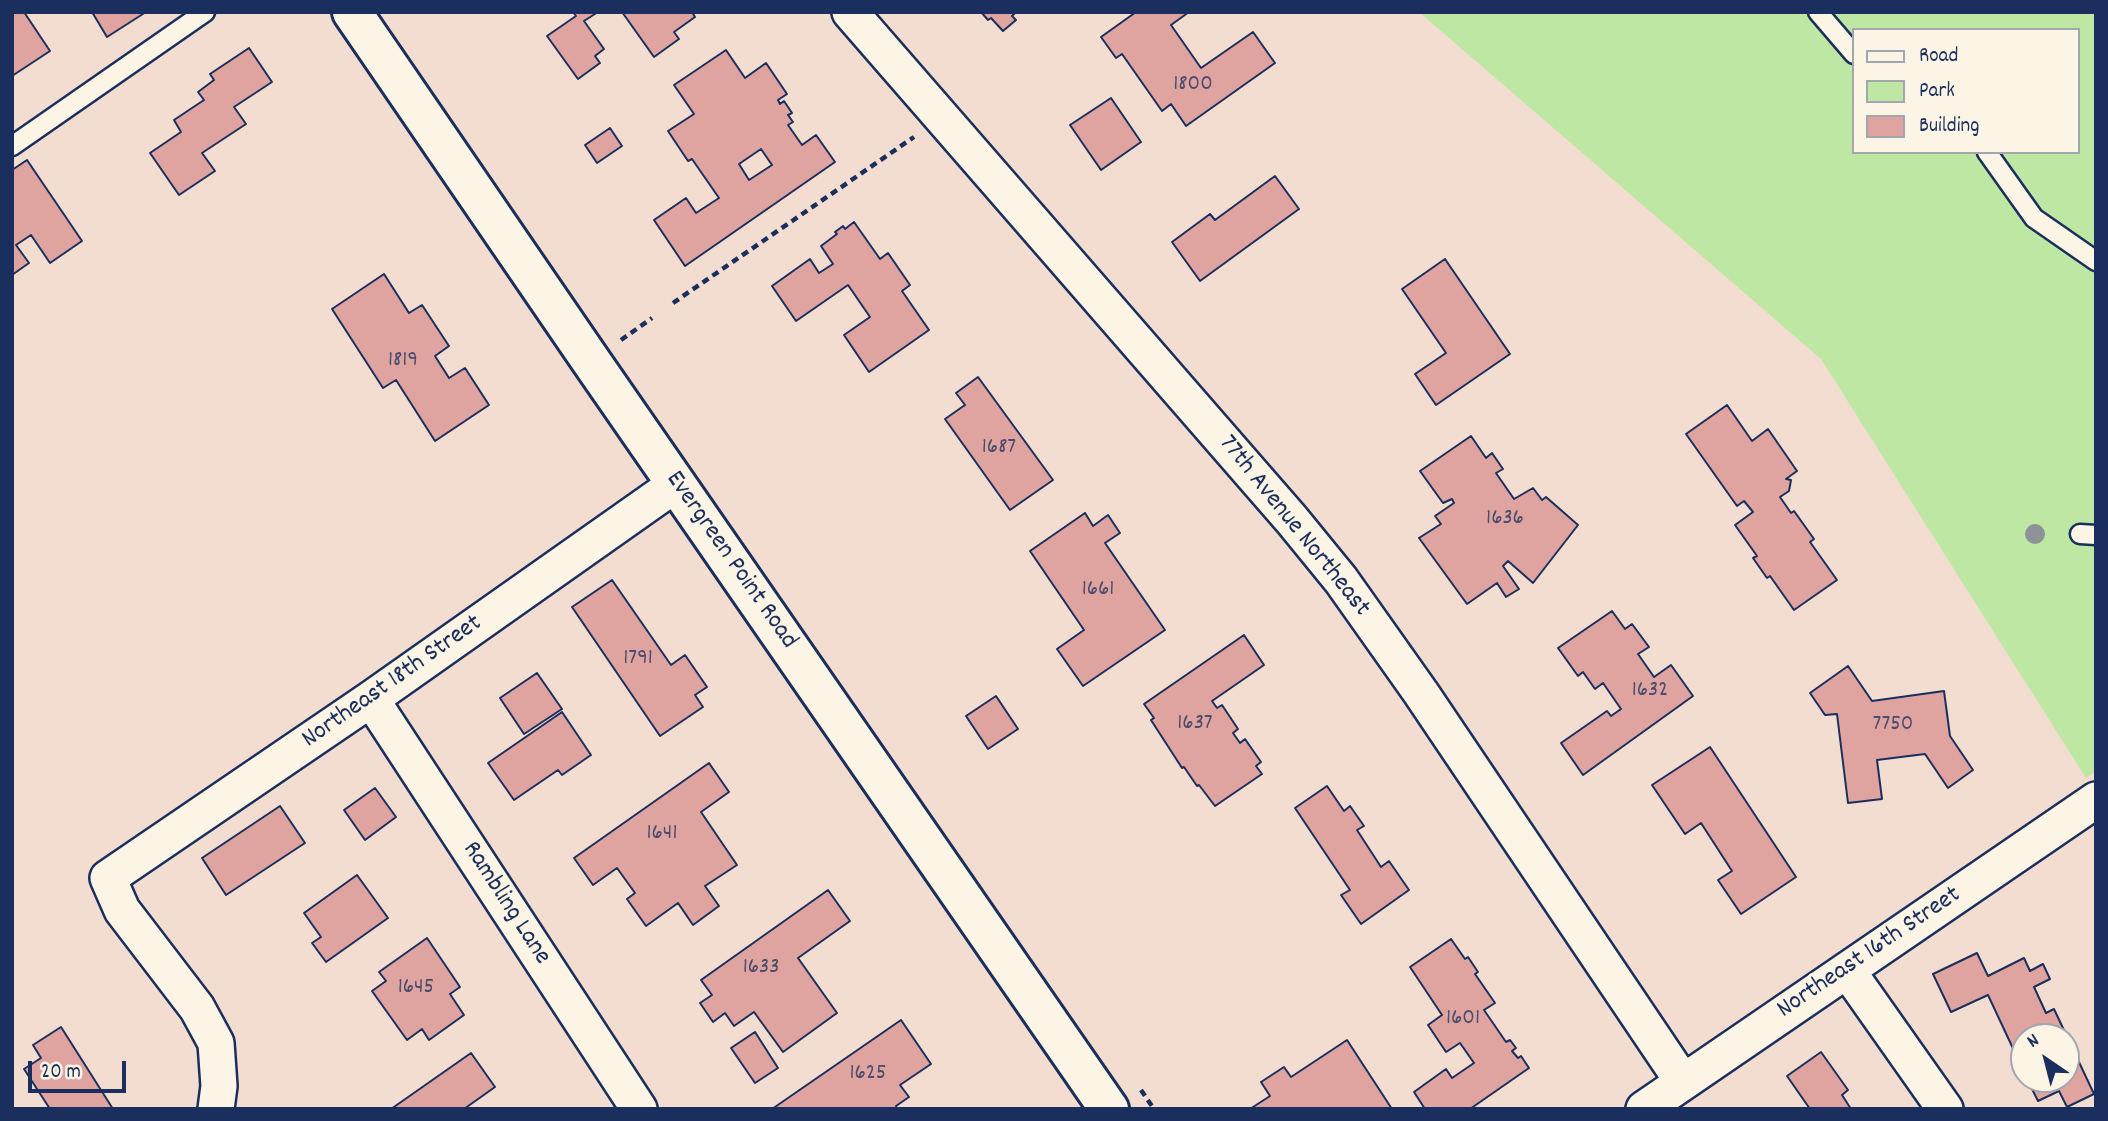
<!DOCTYPE html>
<html>
<head>
<meta charset="utf-8">
<style>
	body { margin:0 }
	#map { position:relative; width:2108px; height:1121px; overflow:hidden; background:#f3ddd0; font-family:Dekko,sans-serif }
	canvas { display:block }
	.frame { position:absolute; inset:0; border:14px solid #1b2f5e; pointer-events:none }
	.legend { position:absolute; left:1852px; top:28px; width:228px; height:126px; box-sizing:border-box; background:#fcf5e5; border:2px solid #a2a6af; margin:0; padding:9px 12px; list-style:none; font-size:21px; color:#1b2f5e }
	.legend li { display:flex; align-items:center; gap:14px; height:35px }
	.legend b { width:35px; border:2px solid #a2a6af }
	.north { position:absolute; left:2010px; top:1023px; width:70px; height:70px; box-sizing:border-box; background:#fcf5e5; border:2px solid #a2a6af; border-radius:50%; rotate:325deg; font-size:19px; font-weight:700; line-height:28px; text-align:center; color:#1b2f5e }
	.north::after { content:''; display:block; margin:auto; width:24px; height:32px; background:#1b2f5e; clip-path:polygon(50% 0,100% 100%,50% 72%,0 100%) }
	.scale { position:absolute; left:28px; top:1061px; width:98px; height:32px; box-sizing:border-box; border:4px solid #1b2f5e; border-top:0; padding-left:9px; font-size:21px; line-height:24px; white-space:nowrap; color:#1b2f5e; -webkit-text-stroke:5px #fcf5e5; paint-order:stroke }
</style>
</head>
<body>
<div id="map">
<canvas width="2108" height="1121"></canvas>
<div class="frame"></div>
<ul class="legend">
<li><b style="height:9px;background:#fcf5e5"></b>Road</li>
<li><b style="height:19px;background:#bde7a3"></b>Park</li>
<li><b style="height:19px;background:#dfa4a0"></b>Building</li>
</ul>
<div class="north">N</div>
<div class="scale">20 m</div>
</div>
<script>
const ctx = document.querySelector('canvas').getContext('2d');
ctx.lineJoin = 'round';
function fill(path, color) {
  ctx.fillStyle = color;
  ctx.fill(path, 'evenodd');
}
function poly(rows) {
  const path = new Path2D();
  for (const r of rows) {
    path.moveTo(r[0], r[1]);
    for (let i = 2; i < r.length; i += 2) path.lineTo(r[i], r[i + 1]);
  }
  return path;
}
function trace(path, color, width, dash) {
  ctx.strokeStyle = color;
  ctx.lineWidth = width;
  ctx.lineCap = dash ? 'butt' : 'round';
  ctx.setLineDash(dash || []);
  ctx.stroke(path);
}
function drawText(font, color, halo, rows, align = 'center') {
  ctx.font = font + ' Dekko,sans-serif';
  ctx.lineWidth = 6;
  ctx.setLineDash([]);
  ctx.textBaseline = 'middle';
  ctx.strokeStyle = halo;
  ctx.fillStyle = color;
  for (const [text, x, y, turn = 0] of rows) {
    ctx.save();
    ctx.translate(x, y);
    ctx.rotate((+turn || 0) * Math.PI / 180);
    ctx.textAlign = isNaN(turn) ? turn : align;
    if (halo) ctx.strokeText(text, 0, 0);
    ctx.fillText(text, 0, 0);
    ctx.restore();
  }
}
fill(poly([
	[1419,12,2096,12,2096,771,2086,778,1821,359],
	[1854,30,2078,30,2078,152,1854,152]
]), '#bde7a3');
const building = poly([
	[12,12,24,12,50,51,12,76,12,12],
	[92,12,146,12,107,37,92,12],
	[573,12,598,12,584,21,604,49,595,56,600,63,578,79,547,36,576,16,573,12],
	[622,12,692,12,695,17,674,32,679,39,654,57,622,12],
	[981,12,1016,12,1012,16,1016,20,1003,31,991,18,988,20,981,12],
	[1136,12,1189,12,1171,25,1201,68,1253,32,1275,63,1186,126,1171,104,1162,111,1122,54,1116,58,1101,37,1136,12],
	[249,48,272,82,234,107,246,124,202,153,215,171,179,195,150,153,181,132,174,120,204,100,198,92,214,80,210,74,249,48],
	[726,50,745,78,766,63,787,94,778,100,780,104,784,101,792,113,788,115,793,122,788,125,802,145,816,135,835,162,685,266,654,220,686,198,696,213,719,198,692,159,688,161,668,131,694,114,674,85,726,50],
	[761,149,772,165,749,180,739,164,761,149],
	[1111,98,1141,142,1101,170,1070,125,1111,98],
	[610,128,622,146,597,163,585,145,610,128],
	[27,160,82,241,50,263,31,235,16,245,29,263,12,275,12,170,27,160],
	[1275,176,1299,209,1200,281,1172,242,1210,214,1215,220,1275,176],
	[854,222,880,259,888,253,910,285,902,291,929,330,869,372,844,335,870,317,848,285,796,321,772,286,810,259,819,273,833,264,821,246,837,234,835,232,843,226,845,229,854,222],
	[1445,259,1510,354,1436,405,1415,374,1446,353,1402,289,1445,259],
	[384,274,409,313,422,305,449,346,435,356,449,378,465,368,489,405,435,441,396,380,383,388,332,309,384,274],
	[978,377,1053,480,1010,510,945,419,965,405,956,393,978,377],
	[1727,405,1752,441,1768,429,1797,471,1786,479,1791,480,1789,491,1780,497,1791,513,1794,511,1814,539,1810,542,1837,580,1794,610,1770,576,1767,578,1753,558,1757,556,1735,525,1753,512,1744,501,1737,506,1686,434,1727,405],
	[1471,436,1486,458,1492,453,1503,469,1496,473,1514,499,1533,488,1542,500,1546,497,1578,525,1533,583,1508,561,1503,566,1519,589,1506,597,1497,583,1467,604,1419,538,1441,524,1435,516,1454,503,1452,499,1443,503,1420,471,1471,436],
	[1085,513,1093,526,1108,515,1120,533,1105,543,1165,630,1083,686,1057,649,1084,630,1030,551,1085,513],
	[612,580,671,665,685,655,707,687,695,695,703,707,660,736,572,607,612,580],
	[1612,611,1625,629,1632,624,1649,647,1638,654,1654,677,1671,665,1693,696,1583,775,1561,743,1607,711,1611,716,1621,709,1603,683,1595,689,1583,672,1578,676,1558,648,1612,611],
	[1244,635,1264,665,1212,701,1217,708,1222,705,1238,729,1233,733,1240,743,1245,739,1261,762,1256,766,1262,774,1215,806,1199,785,1197,786,1184,767,1182,768,1151,720,1154,718,1144,704,1244,635],
	[1848,666,1872,701,1944,691,1950,736,1973,770,1948,788,1925,754,1877,760,1882,799,1848,803,1837,714,1825,715,1810,693,1848,666],
	[537,673,562,709,524,734,500,698,537,673],
	[996,696,1018,729,988,749,966,716,996,696],
	[562,712,591,755,562,775,558,770,514,800,488,763,562,712],
	[1710,747,1796,877,1741,914,1718,880,1732,871,1701,823,1685,834,1652,785,1710,747],
	[709,763,729,792,701,812,737,865,705,886,719,906,693,925,678,903,646,926,627,899,635,893,617,868,593,885,574,858,709,763],
	[1327,786,1344,811,1350,806,1364,826,1357,830,1381,867,1389,861,1409,890,1361,924,1341,895,1350,890,1295,808,1327,786],
	[375,788,396,817,365,840,344,810,375,788],
	[280,806,305,843,226,895,202,858,280,806],
	[357,875,388,918,326,962,312,943,321,937,304,913,357,875],
	[828,890,850,921,798,958,837,1013,783,1052,754,1012,734,1026,725,1013,713,1022,700,1003,712,995,701,980,828,890],
	[427,938,460,987,450,994,464,1015,429,1040,422,1029,407,1040,372,991,386,981,379,972,427,938],
	[1451,939,1465,959,1468,957,1478,972,1475,974,1495,1003,1484,1010,1506,1042,1510,1040,1516,1048,1512,1051,1518,1058,1521,1056,1529,1068,1470,1109,1425,1109,1414,1092,1446,1069,1452,1078,1474,1063,1460,1043,1446,1052,1428,1025,1442,1015,1410,967,1451,939],
	[1977,953,1988,976,2024,958,2030,971,2043,964,2050,979,2034,987,2046,1013,2054,1009,2094,1094,2067,1107,2059,1091,2038,1101,2027,1079,2066,1079,2066,1037,2024,1037,2024,1072,1988,995,1951,1012,1933,974,1977,953],
	[901,1020,931,1064,900,1085,909,1097,896,1106,897,1109,772,1109,901,1020],
	[61,1027,113,1109,50,1109,24,1069,41,1058,33,1045,61,1027],
	[755,1032,778,1068,755,1083,731,1048,755,1032],
	[1347,1040,1392,1109,1250,1109,1270,1096,1261,1082,1284,1067,1291,1077,1347,1040],
	[1821,1052,1848,1090,1842,1095,1851,1109,1810,1109,1787,1076,1821,1052],
	[471,1053,495,1087,464,1109,391,1109,471,1053]
]);
fill(building, '#dfa4a0');
trace(building, '#1b2f5e', 2);
const lane = poly([
	[1818,12,1854,54],
	[12,146,205,12],
	[1987,152,2034,218,2096,261],
	[2080,534,2096,535]
]);
const street = poly([
	[850,12,1292,520,1341,580,1421,693,1683,1082],
	[371,699,639,1109],
	[1847,970,1945,1109],
	[216,1109,219,1086,216,1043,197,1008,122,910,108,878,371,699,676,484],
	[1644,1109,2096,800]
]);
const secondary = poly([
	[352,12,591,361,1109,1109]
]);
trace(lane, '#1b2f5e', 23);
trace(street, '#1b2f5e', 40);
trace(secondary, '#1b2f5e', 44);
trace(poly([
	[673,303,914,137],
	[621,340,652,318],
	[1141,1090,1154,1109]
]), '#1b2f5e', 4.5, [7, 5]);
trace(lane, '#fcf5e5', 18);
trace(street, '#fcf5e5', 35);
trace(secondary, '#fcf5e5', 38);
ctx.fillStyle = '#8e9299';
for (const [x, y] of [
	[2035,534]
]) {
  ctx.beginPath();
  ctx.arc(x, y, 10, 0, 2 * Math.PI);
  ctx.fill();
}
drawText('23px', '#4c4c6e', null, [
	["1800",1193,86],
	["1819",403,362],
	["1687",999,449],
	["1636",1505,520],
	["1661",1098,591],
	["1791",638,660],
	["1632",1650,692],
	["1637",1195,725],
	["7750",1893,726],
	["1641",662,835],
	["1633",761,969],
	["1645",416,989],
	["1601",1463,1020],
	["1625",868,1075]
]);
drawText('26px', '#1b2f5e', '#fcf5e5', [
	["77th Avenue Northeast",1293,527,51],
	["Evergreen Point Road",730,561,55],
	["Northeast 18th Street",393,683,-35],
	["Rambling Lane",505,904,57],
	["Northeast 16th Street",1870,954,-34]
]);
</script>
</body>
</html>
